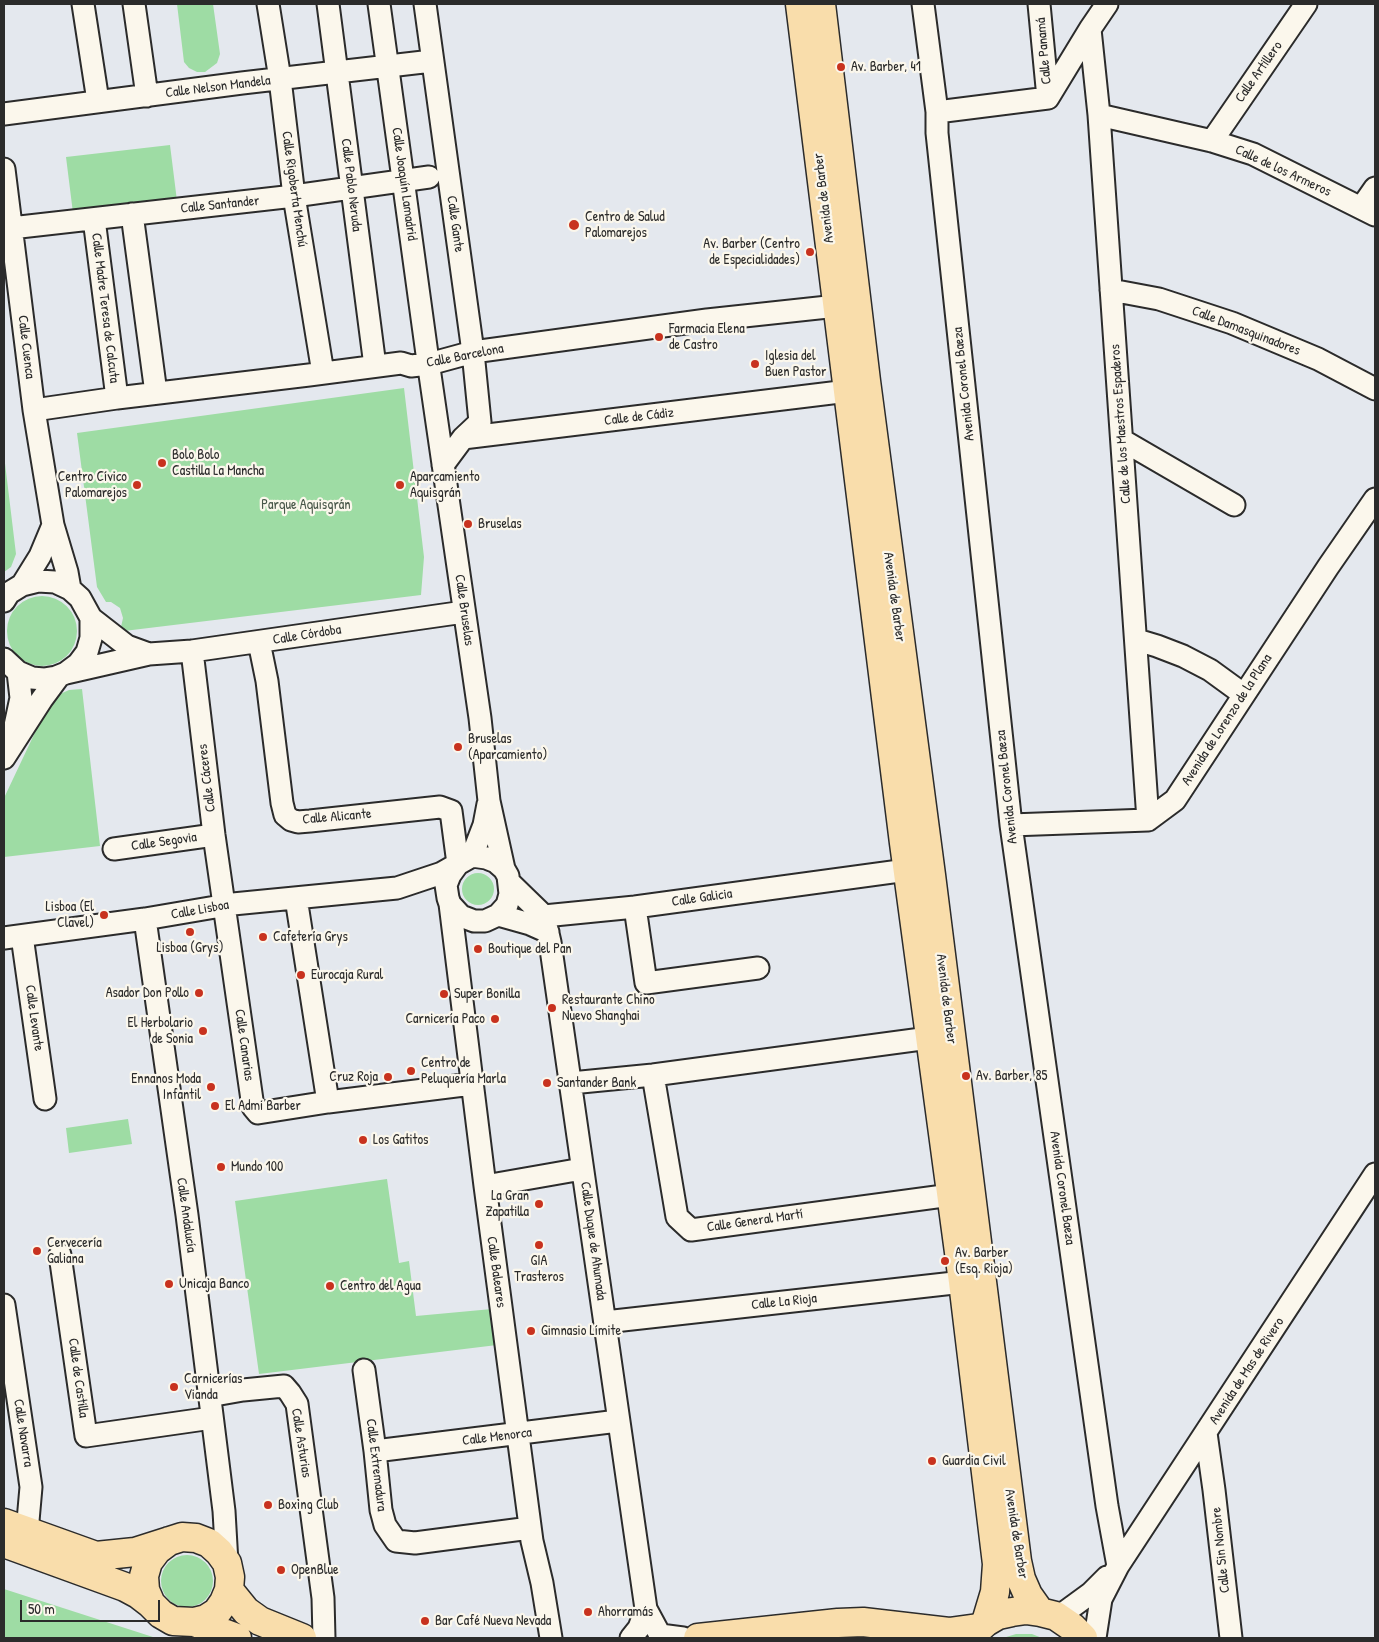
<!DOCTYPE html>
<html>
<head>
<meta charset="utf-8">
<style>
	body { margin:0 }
	#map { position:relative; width:1379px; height:1642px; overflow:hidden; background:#e4e8ee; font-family:"Patrick Hand",sans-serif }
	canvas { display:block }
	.frame { position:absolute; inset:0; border:5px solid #2b2b2b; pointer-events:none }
	.scale { position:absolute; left:20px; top:1600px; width:140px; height:22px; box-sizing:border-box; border:2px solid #2b2b2b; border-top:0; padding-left:6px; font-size:15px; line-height:18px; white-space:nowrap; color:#2b2b2b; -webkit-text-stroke:4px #fbf7ec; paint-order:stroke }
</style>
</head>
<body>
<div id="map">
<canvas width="1379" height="1642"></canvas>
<div class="frame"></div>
<div class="scale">50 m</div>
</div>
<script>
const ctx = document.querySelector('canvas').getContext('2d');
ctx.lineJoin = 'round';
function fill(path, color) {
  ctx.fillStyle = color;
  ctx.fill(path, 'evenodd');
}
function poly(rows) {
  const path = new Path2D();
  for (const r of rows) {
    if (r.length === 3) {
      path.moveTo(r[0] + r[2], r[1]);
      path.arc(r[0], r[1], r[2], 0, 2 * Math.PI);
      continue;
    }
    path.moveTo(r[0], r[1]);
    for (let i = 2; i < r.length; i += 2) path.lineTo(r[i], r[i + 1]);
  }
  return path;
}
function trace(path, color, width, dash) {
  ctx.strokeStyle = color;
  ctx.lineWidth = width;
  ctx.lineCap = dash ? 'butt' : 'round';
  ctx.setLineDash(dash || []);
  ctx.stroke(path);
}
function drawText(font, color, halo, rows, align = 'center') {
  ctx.font = font + ' "Patrick Hand",sans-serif';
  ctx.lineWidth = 4.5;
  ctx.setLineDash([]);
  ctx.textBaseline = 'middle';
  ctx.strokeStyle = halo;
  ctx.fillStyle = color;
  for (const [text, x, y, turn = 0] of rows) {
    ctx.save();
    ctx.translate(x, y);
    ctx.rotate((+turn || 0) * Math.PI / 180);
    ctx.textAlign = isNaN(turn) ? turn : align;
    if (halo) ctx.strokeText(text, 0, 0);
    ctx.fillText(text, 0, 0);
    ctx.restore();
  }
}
fill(poly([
	[177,4,213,4,220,54,217,63,205,72,197,72,189,68,184,62],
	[170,145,177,201,73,213,66,157],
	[404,388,424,557,421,595,124,631,121,627,123,618,120,608,111,602,106,602,97,587,77,433],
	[4,455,16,554,11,567,4,572],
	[42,631,35],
	[82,689,100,846,4,857,4,798,48,705,58,695,69,690],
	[478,889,16],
	[128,1119,132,1144,69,1153,66,1128],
	[387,1179,399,1263,409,1261,416,1316,492,1309,497,1345,259,1374,235,1201],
	[187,1581,26],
	[4,1589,156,1638,4,1638],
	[1016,1634,1032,1634,1042,1638,1003,1638]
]), '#9edca4');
const minor = poly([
	[83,4,98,101],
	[134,4,147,96],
	[268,4,280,79,294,196,323,373],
	[328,4,375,366],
	[379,4,427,354,480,718,489,801,504,869],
	[425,4,473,352,480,422,463,438,443,465],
	[923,4,937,112,937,133,1011,825,1107,1506,1118,1566],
	[1039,4,1048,98],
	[1090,29,1099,115,1148,820],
	[937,112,1048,98,1090,29,1107,4],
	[4,114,242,83,432,61],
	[1099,115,1212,141,1253,154,1375,215],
	[1212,141,1306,4],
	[4,169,34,410,53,525,67,572,70,589],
	[1361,208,1375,188],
	[132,214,156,393],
	[94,219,117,398],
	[11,228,294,196,429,177],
	[1111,290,1159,299,1232,323,1318,359,1375,389],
	[34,410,117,398,309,375,401,363,411,366,429,364,473,352,707,320,837,306],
	[463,438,848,391,861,384],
	[1122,440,1234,505],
	[22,585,40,556,53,525],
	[4,601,9,593,22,585,38,581,55,582,70,589,80,598,91,618,91,638,87,652,78,664,66,673,56,677,44,679,32,678,18,672,4,659],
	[91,618,127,646,149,654],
	[1137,640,1157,646,1183,656,1210,670,1243,694],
	[259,642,267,681,282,803,285,815,291,820,298,822,310,821,440,807,451,811,458,864],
	[192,651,214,835,253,1107,258,1113,328,1102,472,1084],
	[66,673,149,654,192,651,464,612],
	[13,735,21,698,18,672],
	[4,758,42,699,59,676],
	[1011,825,1148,820,1175,800,1328,567,1375,499],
	[114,849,214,835],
	[472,856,484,825,488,804],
	[510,883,544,916,635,907,907,870],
	[296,898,328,1102],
	[450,904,485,1186,532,1541,542,1583,551,1638],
	[635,907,646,983,758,968],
	[498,915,530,924,548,932],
	[544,916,550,942,646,1609,660,1635,683,1638],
	[145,919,187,1215,224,1511,227,1563],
	[22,936,45,1099],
	[4,938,145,919,233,904,397,888,442,873,472,856,486,858,496,862,504,869,508,876,510,894,507,905,498,915,485,921,474,921,461,916,450,904,448,898,446,885,450,875,458,864],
	[653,1075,677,1217,691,1230,951,1195],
	[571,1083,653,1075,929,1038],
	[485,1186,582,1169],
	[60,1255,86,1436,212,1418],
	[4,1305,31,1487,28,1521,24,1531],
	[605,1322,963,1282],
	[364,1370,375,1451,381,1510,385,1525,396,1541,415,1543,530,1528],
	[209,1396,243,1390,284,1386,290,1393,297,1404,323,1598,324,1638],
	[1206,1433,1214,1490,1231,1638],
	[375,1451,618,1421],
	[1056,1616,1065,1612,1091,1593,1107,1577],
	[631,1638,639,1628,646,1609],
	[1095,1638,1101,1599,1118,1566,1375,1174]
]);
const primary = poly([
	[800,4,904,843,963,1282,997,1564,995,1592,986,1622],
	[821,4,866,381,931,875,1017,1561,1021,1579,1028,1595,1040,1612],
	[4,1523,96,1556,135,1552,182,1537,196,1538,209,1543,219,1552,227,1563,230,1577,229,1590,224,1602,217,1612,206,1619,194,1622,173,1621,161,1614,151,1604,138,1594,125,1587,4,1543],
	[229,1590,246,1611,260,1621,302,1638],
	[151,1604,145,1590,144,1576,148,1562,157,1550,169,1541],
	[194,1622,237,1638],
	[977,1630,986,1622,998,1615,1012,1612,1026,1610,1040,1612,1056,1616,1072,1627,1083,1638],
	[698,1638,838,1623,863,1622,949,1632,978,1628]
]);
trace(minor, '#2b2b2b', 25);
trace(primary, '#2b2b2b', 31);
trace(minor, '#fbf7ec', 21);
trace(primary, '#f9ddab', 28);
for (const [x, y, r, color] of [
	[841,67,5,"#c8321e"],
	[574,225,6,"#c8321e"],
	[810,252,5,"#c8321e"],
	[659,337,5,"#c8321e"],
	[755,364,5,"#c8321e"],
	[162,463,5,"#c8321e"],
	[137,485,5,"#c8321e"],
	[400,485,5,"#c8321e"],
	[468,524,5,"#c8321e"],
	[458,747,5,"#c8321e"],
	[104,915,5,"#c8321e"],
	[190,932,5,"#c8321e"],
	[263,937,5,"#c8321e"],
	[478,949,5,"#c8321e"],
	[301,975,5,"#c8321e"],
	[199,993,5,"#c8321e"],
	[444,994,5,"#c8321e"],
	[552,1008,5,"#c8321e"],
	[495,1019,5,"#c8321e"],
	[203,1031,5,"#c8321e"],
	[411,1071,5,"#c8321e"],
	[966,1076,5,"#c8321e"],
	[388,1077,5,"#c8321e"],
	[547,1083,5,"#c8321e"],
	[211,1087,5,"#c8321e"],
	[215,1106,5,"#c8321e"],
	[363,1140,5,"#c8321e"],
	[221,1167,5,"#c8321e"],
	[539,1204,5,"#c8321e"],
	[539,1245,5,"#c8321e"],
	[37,1251,5,"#c8321e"],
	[945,1261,5,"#c8321e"],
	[169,1284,5,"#c8321e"],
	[330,1286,5,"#c8321e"],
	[531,1331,5,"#c8321e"],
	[174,1387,5,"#c8321e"],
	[932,1461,5,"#c8321e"],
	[268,1505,5,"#c8321e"],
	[281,1570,5,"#c8321e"],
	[588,1612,5,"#c8321e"],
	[425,1621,5,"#c8321e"]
]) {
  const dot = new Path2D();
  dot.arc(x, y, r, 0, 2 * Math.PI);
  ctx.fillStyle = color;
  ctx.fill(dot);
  trace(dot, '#fbf7ec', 2);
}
drawText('14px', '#2b2b2b', '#fbf7ec', [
	["Calle Panamá",1044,51,-95],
	["Calle Artillero",1259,72,-55],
	["Calle Nelson Mandela",218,87,-7],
	["Calle de los Armeros",1283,171,25],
	["Calle Joaquín Lamadrid",404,184,82],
	["Calle Pablo Neruda",351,185,83],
	["Calle Rigoberta Menchú",294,189,82],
	["Avenida de Barber",824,198,-97],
	["Calle Santander",220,205,-6],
	["Calle Gante",455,224,82],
	["Calle Madre Teresa de Calcuta",105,308,83],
	["Calle Damasquinadores",1246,331,21],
	["Calle Cuenca",26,347,83],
	["Calle Barcelona",465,356,-11],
	["Avenida Coronel Baeza",964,384,-96],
	["Calle de Cádiz",639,417,-7],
	["Calle de los Maestros Espaderos",1121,424,-94],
	["Avenida de Barber",894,597,82],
	["Calle Bruselas",464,610,82],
	["Calle Córdoba",307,635,-9],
	["Avenida de Lorenzo de la Plana",1227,720,-57],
	["Calle Cáceres",207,778,-97],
	["Avenida Coronel Baeza",1007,787,-96],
	["Calle Alicante",337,817,-5],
	["Calle Segovia",164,842,-8],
	["Calle Galicia",702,898,-8],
	["Calle Lisboa",200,910,-10],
	["Avenida de Barber",946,999,83],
	["Calle Levante",34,1018,82],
	["Calle Canarias",244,1045,82],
	["Avenida Coronel Baeza",1062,1188,82],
	["Calle Andalucía",186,1215,82],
	["Calle General Martí",755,1221,-8],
	["Calle Duque de Ahumada",593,1241,82],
	["Calle Baleares",496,1272,82],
	["Calle La Rioja",784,1302,-6],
	["Avenida de Mas de Rivero",1247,1371,-57],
	["Calle de Castilla",78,1378,82],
	["Calle Navarra",23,1433,81],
	["Calle Menorca",497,1437,-7],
	["Calle Asturias",301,1443,81],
	["Calle Extremadura",376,1465,83],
	["Avenida de Barber",1016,1534,81],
	["Calle Sin Nombre",1221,1550,-96]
]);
drawText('14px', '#2b2b2b', '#fbf7ec', [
	["Av. Barber, 41",851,67],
	["Centro de Salud",585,217],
	["Palomarejos",585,233],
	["Av. Barber (Centro",800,244,"right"],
	["de Especialidades)",800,260,"right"],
	["Farmacia Elena",669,329],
	["de Castro",669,345],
	["Iglesia del",765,356],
	["Buen Pastor",765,372],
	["Bolo Bolo",172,455],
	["Castilla La Mancha",172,471],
	["Centro Cívico",127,477,"right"],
	["Palomarejos",127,493,"right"],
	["Aparcamiento",410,477],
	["Aquisgrán",410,493],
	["Bruselas",478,524],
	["Bruselas",468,739],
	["(Aparcamiento)",468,755],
	["Lisboa (El",94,907,"right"],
	["Clavel)",94,923,"right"],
	["Cafetería Grys",273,937],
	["Lisboa (Grys)",190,948,"center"],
	["Boutique del Pan",488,949],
	["Eurocaja Rural",311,975],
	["Asador Don Pollo",189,993,"right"],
	["Super Bonilla",454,994],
	["Restaurante Chino",562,1000],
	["Nuevo Shanghai",562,1016],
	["Carnicería Paco",485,1019,"right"],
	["El Herbolario",193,1023,"right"],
	["de Sonia",193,1039,"right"],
	["Centro de",421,1063],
	["Peluquería Marla",421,1079],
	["Av. Barber, 85",976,1076],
	["Cruz Roja",378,1077,"right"],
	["Ennanos Moda",201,1079,"right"],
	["Infantil",201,1095,"right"],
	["Santander Bank",557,1083],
	["El Admi Barber",225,1106],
	["Los Gatitos",373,1140],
	["Mundo 100",231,1167],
	["La Gran",529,1196,"right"],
	["Zapatilla",529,1212,"right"],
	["Cervecería",47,1243],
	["Galiana",47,1259],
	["Av. Barber",955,1253],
	["(Esq. Rioja)",955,1269],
	["GIA",539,1261,"center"],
	["Trasteros",539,1277,"center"],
	["Unicaja Banco",179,1284],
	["Centro del Agua",340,1286],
	["Gimnasio Límite",541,1331],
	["Carnicerías",184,1379],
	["Vianda",184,1395],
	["Guardia Civil",942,1461],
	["Boxing Club",278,1505],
	["OpenBlue",291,1570],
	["Ahorramás",598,1612],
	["Bar Café Nueva Nevada",435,1621]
], 'left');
drawText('14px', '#485749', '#fbf7ec', [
	["Parque Aquisgrán",306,505]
]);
</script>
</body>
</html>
